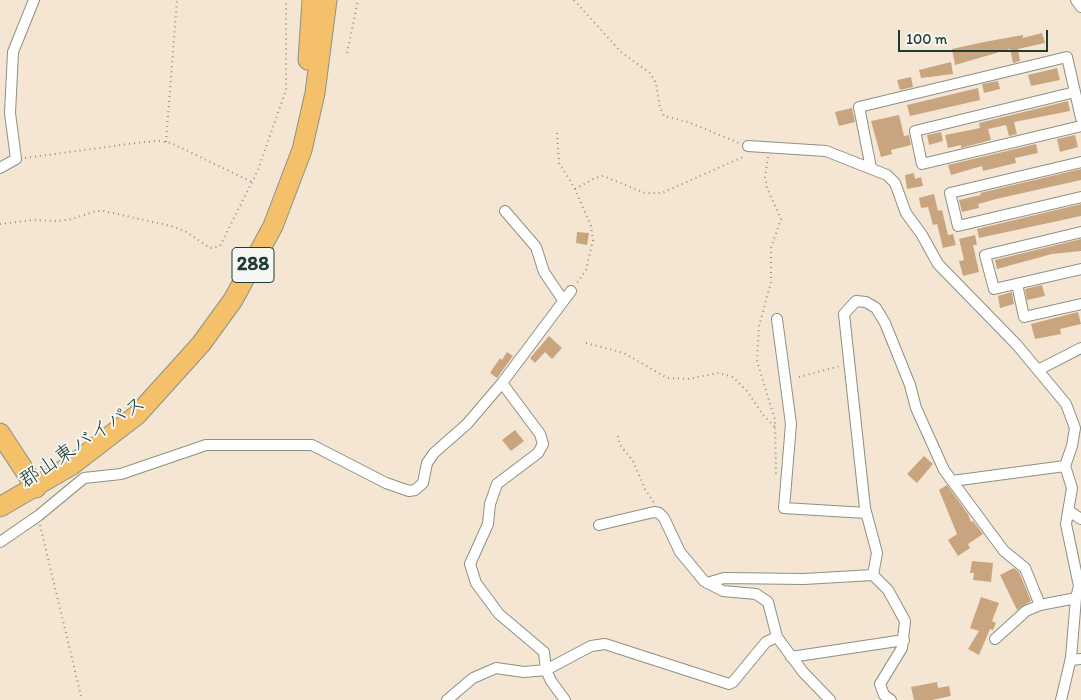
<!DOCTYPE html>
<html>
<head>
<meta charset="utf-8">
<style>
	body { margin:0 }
	#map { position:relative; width:1081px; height:700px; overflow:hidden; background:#f5e6d4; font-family:Itim,sans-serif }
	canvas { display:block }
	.scale { position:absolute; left:898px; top:30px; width:150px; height:22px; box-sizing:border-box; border:2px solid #1f3d34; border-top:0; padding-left:6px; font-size:15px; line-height:18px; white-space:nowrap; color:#1f3d34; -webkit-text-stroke:4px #f6f6f2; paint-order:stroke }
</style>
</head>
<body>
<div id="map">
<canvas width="1081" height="700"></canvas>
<div class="scale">100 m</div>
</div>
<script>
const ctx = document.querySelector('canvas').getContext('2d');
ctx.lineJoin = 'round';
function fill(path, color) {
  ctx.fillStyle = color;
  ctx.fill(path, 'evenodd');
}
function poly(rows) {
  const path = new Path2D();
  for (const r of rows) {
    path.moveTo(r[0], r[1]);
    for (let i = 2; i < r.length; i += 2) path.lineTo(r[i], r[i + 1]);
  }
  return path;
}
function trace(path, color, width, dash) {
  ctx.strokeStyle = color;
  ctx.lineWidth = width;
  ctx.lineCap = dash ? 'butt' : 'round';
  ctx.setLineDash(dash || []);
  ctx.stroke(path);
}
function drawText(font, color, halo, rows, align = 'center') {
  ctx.font = font + ' Itim,"Klee One",sans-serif';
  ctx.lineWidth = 4;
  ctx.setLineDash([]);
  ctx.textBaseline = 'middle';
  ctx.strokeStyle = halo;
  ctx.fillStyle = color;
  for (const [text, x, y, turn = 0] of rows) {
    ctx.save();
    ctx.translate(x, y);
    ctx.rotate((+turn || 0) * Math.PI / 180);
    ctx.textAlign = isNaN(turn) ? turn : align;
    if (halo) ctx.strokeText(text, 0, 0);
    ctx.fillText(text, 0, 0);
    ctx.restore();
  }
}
fill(poly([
	[1042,33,1045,43,1018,49,1020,61,1013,63,1010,49,955,65,952,49,984,42,1023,35,1023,38],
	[951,62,953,74,921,78,919,70],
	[1057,68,1060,80,1031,86,1028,75],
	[911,77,913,87,900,90,897,80],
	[998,81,1000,89,984,93,982,84],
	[978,88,980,100,910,116,907,105],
	[1068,101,1070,111,1014,122,1017,134,1009,136,1006,125,988,129,991,140,961,148,961,145,948,148,945,135,980,128,979,123],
	[852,108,855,122,839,126,835,112],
	[899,115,904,136,909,135,911,145,891,150,892,154,881,157,871,121],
	[941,132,943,141,929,145,927,135],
	[1075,135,1078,147,1060,152,1057,139],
	[1036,144,1038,153,1015,158,1016,163,983,171,982,166,951,175,948,165],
	[1081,169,1081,180,996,199,978,204,979,208,962,212,959,200,981,195,980,193],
	[914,173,915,179,921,177,923,186,907,189,905,175],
	[934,194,938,211,942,210,948,235,953,234,956,245,943,248,937,224,933,225,928,207,921,208,919,198],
	[1081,204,1081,216,979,238,977,229],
	[577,232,589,233,587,245,576,243],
	[975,235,977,245,973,245,979,272,963,276,959,261,964,260,959,239],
	[1081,239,1081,251,1052,254,997,269,995,260],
	[1042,285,1045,296,1027,300,1025,289],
	[1012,292,1014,304,1000,308,998,296],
	[1078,312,1081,324,1060,329,1061,334,1035,339,1031,324],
	[549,336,562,348,552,359,545,352,535,363,530,358],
	[507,352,513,356,497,378,490,373,500,358,502,360],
	[515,430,524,441,511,451,502,440],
	[924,456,933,464,917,483,907,474],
	[947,485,968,514,971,522,973,521,983,534,968,544,970,548,958,556,948,540,957,534,939,490],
	[972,561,993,563,991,582,973,580,974,573,970,573],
	[1014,568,1019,572,1031,601,1017,610,1000,575],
	[981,597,999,603,992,621,996,623,993,630,990,629,979,655,968,649,979,631,970,628],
	[937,682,938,688,949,686,951,696,932,700,914,700,911,687]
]), '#c9a57f');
const street = poly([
	[1076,0,1081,7],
	[1075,92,915,131,922,164,1081,126],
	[748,146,826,151,887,175,895,183,906,213,922,235,938,264,1017,345,1066,404,1075,428,1072,446,1065,466,1072,488,1066,524,1079,586,1076,598,1071,658,1061,700],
	[1081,162,950,193,958,226,1081,197],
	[0,168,16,159,10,113,13,52,34,0],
	[871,168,859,107,1067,57,1081,118],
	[505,211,536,247,544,272,563,300],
	[1081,232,985,255,994,289,1081,269],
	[1017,284,1024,317,1081,304],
	[777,319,791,424,784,508,866,513],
	[1038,370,1081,348],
	[502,383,540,434,543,444,538,453,497,484,490,504,488,524,470,564,476,583,499,614,544,652,546,670,591,646,605,644,729,684,733,682,766,642,777,637],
	[952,481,1065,466],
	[1069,511,1081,519],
	[599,525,654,512,659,513,664,518,680,552,704,581,723,591,756,594,768,602,777,637,803,672,830,700],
	[0,542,38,516,84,478,121,474,206,445,312,445,386,483,409,491,415,490,423,483,427,463,434,453,467,424,502,383,571,291],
	[707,583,724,578,804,579,873,575],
	[995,639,1026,611,1040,605,1076,598],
	[791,657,904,640],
	[1071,660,1081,659],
	[447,700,473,678,496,668,524,672,546,670,551,681,565,700],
	[891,700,884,695,880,684,902,648,905,621,888,590,873,575,877,553,865,508,844,314,856,301,866,302,876,308,885,323,910,385,916,408,944,470,1004,551,1025,568,1040,605]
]);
const highway = poly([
	[308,60,312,0],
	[0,433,36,488],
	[0,507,72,465,137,415,201,344,233,300,273,226,302,150,315,93,327,0]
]);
trace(street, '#8a9284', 12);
trace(highway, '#8a9284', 21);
trace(poly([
	[574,0,621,52,650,73,656,83,660,108,664,116,688,122,739,143],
	[347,53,358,0],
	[557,133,559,163,575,189,591,226,593,240,586,270,577,283],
	[166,142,177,0],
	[768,157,765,177,767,188,781,219,771,248,771,282,759,326,757,361,775,420,776,477],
	[25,158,143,142,160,141,171,143,252,182],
	[575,189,595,178,603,176,645,193,662,193,745,156],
	[0,224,32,220,58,221,72,219,96,211,104,211,171,226,185,231,210,248,220,246,258,170,286,90,286,0],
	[586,343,624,353,667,378,687,379,719,373,733,377,747,391,763,415,775,427],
	[799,377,840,366],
	[618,436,620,445,633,461,645,489,654,503],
	[40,525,82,700]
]), '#8a9284', 2, [1, 4]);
trace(street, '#fff', 10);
trace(highway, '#f4c16a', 19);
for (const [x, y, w] of [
	[253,265,42]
]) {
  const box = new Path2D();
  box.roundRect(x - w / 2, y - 17.5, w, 35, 4);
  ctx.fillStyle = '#f6f6f2';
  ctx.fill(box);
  trace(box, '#1f3d34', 1);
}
drawText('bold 20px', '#1f3d34', null, [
	["288",253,265]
]);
drawText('21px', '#1f3d34', '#f6f6f2', [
	["郡山東バイパス",83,443,-34]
]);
</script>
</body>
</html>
